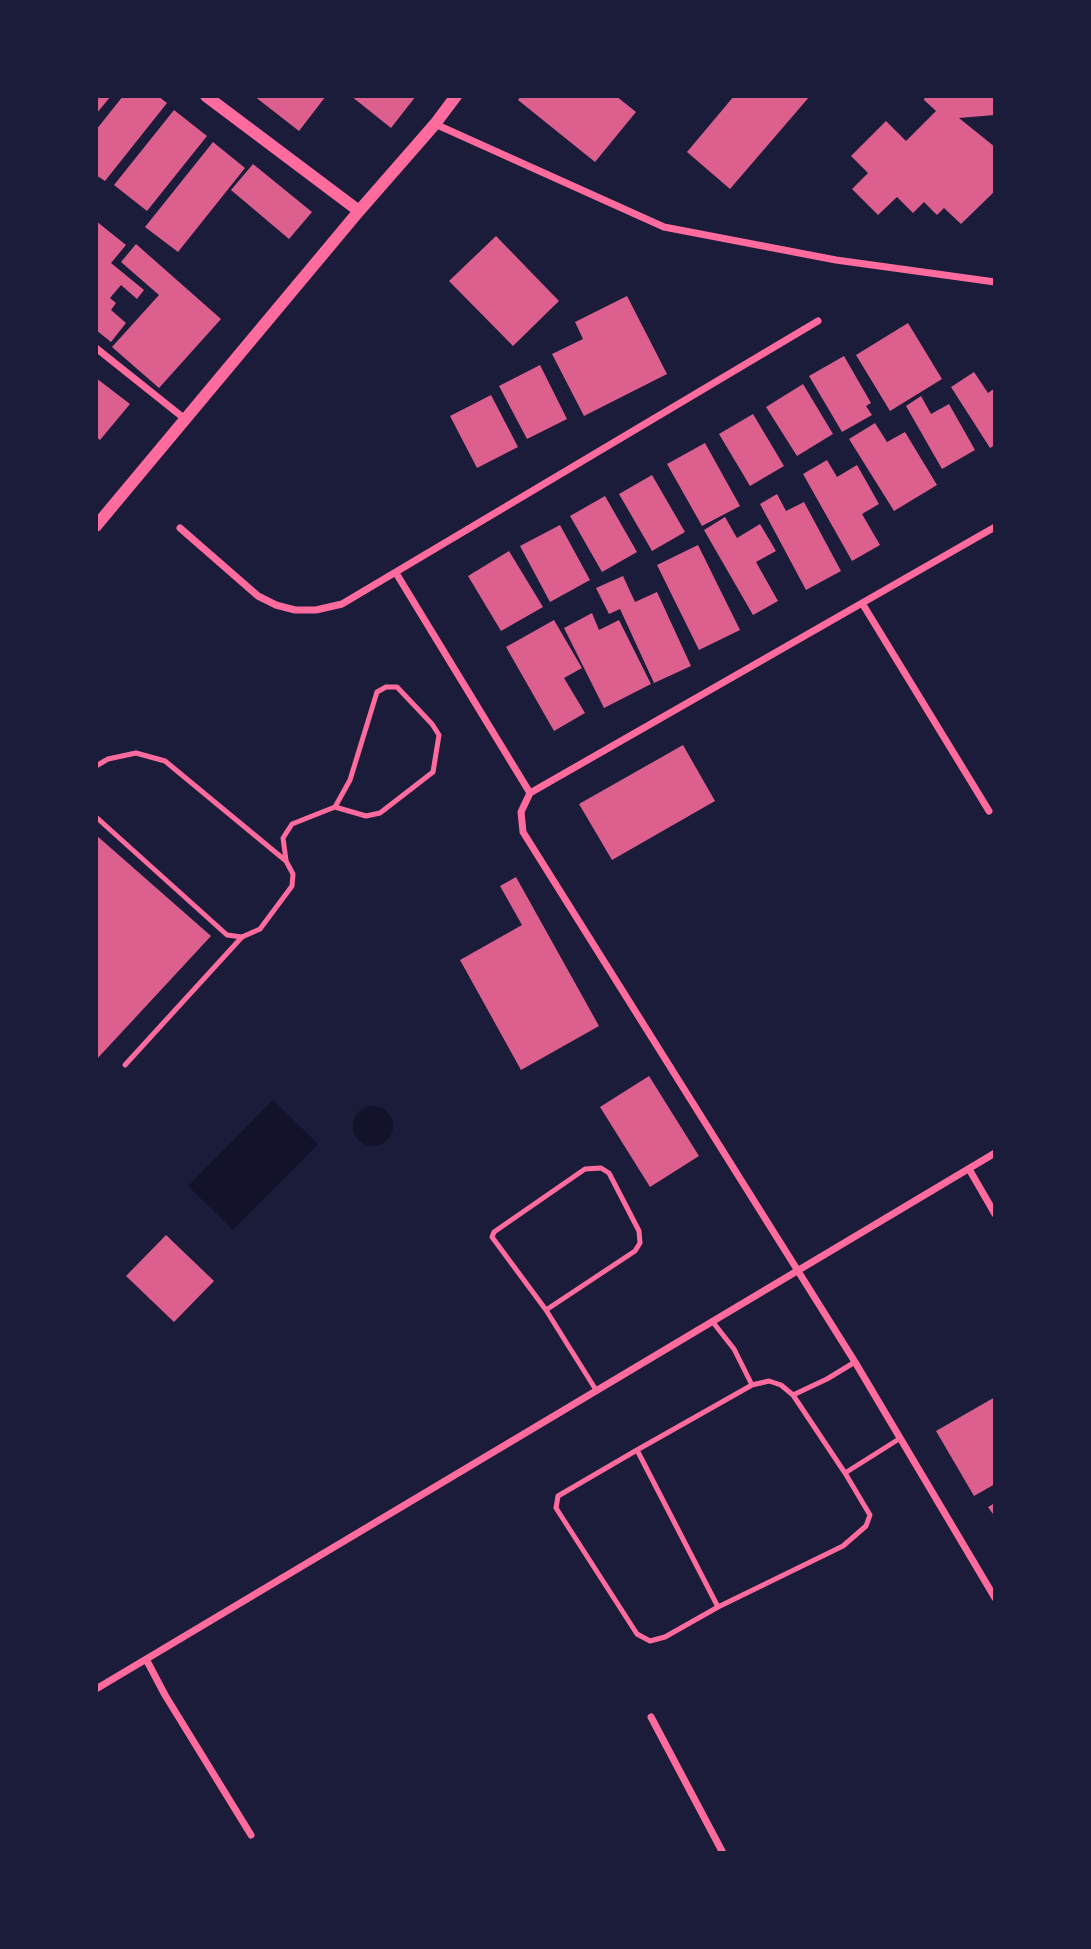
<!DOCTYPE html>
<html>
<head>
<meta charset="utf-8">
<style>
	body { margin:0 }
	#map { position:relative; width:1091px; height:1949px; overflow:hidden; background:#1b1b3a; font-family:Roboto,sans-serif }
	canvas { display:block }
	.frame { position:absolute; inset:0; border:98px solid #1b1b3a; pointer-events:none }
</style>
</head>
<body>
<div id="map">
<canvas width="1091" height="1949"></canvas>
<div class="frame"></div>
</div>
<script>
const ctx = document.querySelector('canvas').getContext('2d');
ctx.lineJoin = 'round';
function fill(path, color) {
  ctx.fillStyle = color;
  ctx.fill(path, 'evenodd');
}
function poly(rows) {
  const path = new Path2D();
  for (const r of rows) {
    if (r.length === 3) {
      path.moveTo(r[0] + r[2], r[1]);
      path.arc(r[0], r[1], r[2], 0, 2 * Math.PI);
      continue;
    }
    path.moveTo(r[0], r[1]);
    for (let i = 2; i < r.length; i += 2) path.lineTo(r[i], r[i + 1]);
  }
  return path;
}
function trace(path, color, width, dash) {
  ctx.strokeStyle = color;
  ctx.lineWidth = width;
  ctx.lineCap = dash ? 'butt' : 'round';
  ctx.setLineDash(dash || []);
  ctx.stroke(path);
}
fill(poly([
	[273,1100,318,1144,233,1230,188,1186],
	[373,1126,20]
]), '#12122b');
fill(poly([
	[96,96,111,96,96,114],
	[123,96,158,96,167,103,105,181,96,175,96,130],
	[254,96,326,96,299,131],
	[351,96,416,96,391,128],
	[521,96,616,96,636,112,595,162,518,100],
	[734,96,810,96,730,189,687,152],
	[925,96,995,96,995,115,959,118,995,147,995,191,961,224,944,208,937,215,924,202,913,213,897,197,878,215,852,189,868,173,851,156,886,121,906,141,936,111,924,100],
	[174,110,207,136,147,211,114,185],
	[213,142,245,168,178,252,145,227],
	[253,164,312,212,289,239,231,190],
	[96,221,126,245,111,263,144,290,137,299,121,285,110,298,116,303,111,310,126,323,111,342,96,330],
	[496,236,559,301,513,346,449,281],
	[136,244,221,319,159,388,112,347,159,295,121,262],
	[627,296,667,374,584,416,552,354,583,339,575,322],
	[908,323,942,379,890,411,856,355],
	[844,356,871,403,866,406,872,415,842,432,809,376],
	[540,365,567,419,527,439,499,386],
	[974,372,988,393,995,388,995,445,990,448,951,387],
	[96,378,130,404,100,440,96,437],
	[803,384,833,434,797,456,766,407],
	[491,395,518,447,477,468,450,416],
	[921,396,931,414,949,404,975,450,942,469,906,406],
	[753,414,784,466,750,486,719,434],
	[875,423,887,442,905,432,937,485,894,511,849,439],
	[705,443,740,506,702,526,667,464],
	[827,460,837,477,857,465,879,504,862,514,880,545,852,561,803,474],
	[652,475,685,532,652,551,619,494],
	[777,494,786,511,804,502,841,571,806,590,760,504],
	[605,496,637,552,602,572,570,516],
	[725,517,737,538,760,524,776,551,756,562,778,601,753,615,704,530],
	[560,525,590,580,550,602,520,546],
	[698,545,740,630,699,650,657,565],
	[509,551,543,607,501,631,468,576],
	[623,576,635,602,657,592,691,666,654,683,620,609,609,614,596,588],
	[592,613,599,630,619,620,651,684,604,708,564,628],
	[554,620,582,668,564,678,585,713,554,731,506,647],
	[683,745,715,801,612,860,579,804],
	[96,835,211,936,96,1060],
	[516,877,599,1026,521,1070,460,960,522,925,500,886],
	[649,1076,699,1156,650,1187,600,1107],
	[166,1235,214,1281,174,1322,126,1276],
	[995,1397,995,1484,974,1496,936,1431],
	[995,1503,995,1517,988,1507]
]), '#dd5f8e');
trace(poly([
	[96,766,108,759,136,753,165,761,286,861,293,874,292,886,260,929,242,937,227,935,96,817],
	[286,860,283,838,292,824,335,807,366,816,380,813,433,772,439,735,432,724,397,687,386,687,377,692,350,780,335,807],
	[125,1065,242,937],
	[546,1310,635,1251,640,1243,639,1231,609,1173,601,1168,585,1169,494,1232,492,1237,546,1310,596,1390],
	[712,1321,734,1349,752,1385],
	[793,1395,827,1379,855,1362],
	[637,1450,718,1607,843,1546,866,1526,870,1515,845,1473,793,1395,781,1385,769,1381,752,1385,637,1450,558,1496,556,1508,637,1634,650,1641,665,1637,718,1607],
	[845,1473,899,1439]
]), '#ff6b9d', 5);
trace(poly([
	[435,124,664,227,836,260,995,282],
	[96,348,185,419],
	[180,528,258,596,276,605,295,610,316,610,342,604,818,321],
	[396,573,530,793],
	[862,603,989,811],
	[530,793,521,812,523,832,855,1362,995,1598],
	[530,793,995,527],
	[969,1169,995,1214],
	[146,1659,165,1695,251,1835],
	[96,1689,995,1153],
	[651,1717,723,1853]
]), '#ff6b9d', 7);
trace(poly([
	[206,96,359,211],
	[96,526,359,211,435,124,456,96]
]), '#ff6b9d', 12);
</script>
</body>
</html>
